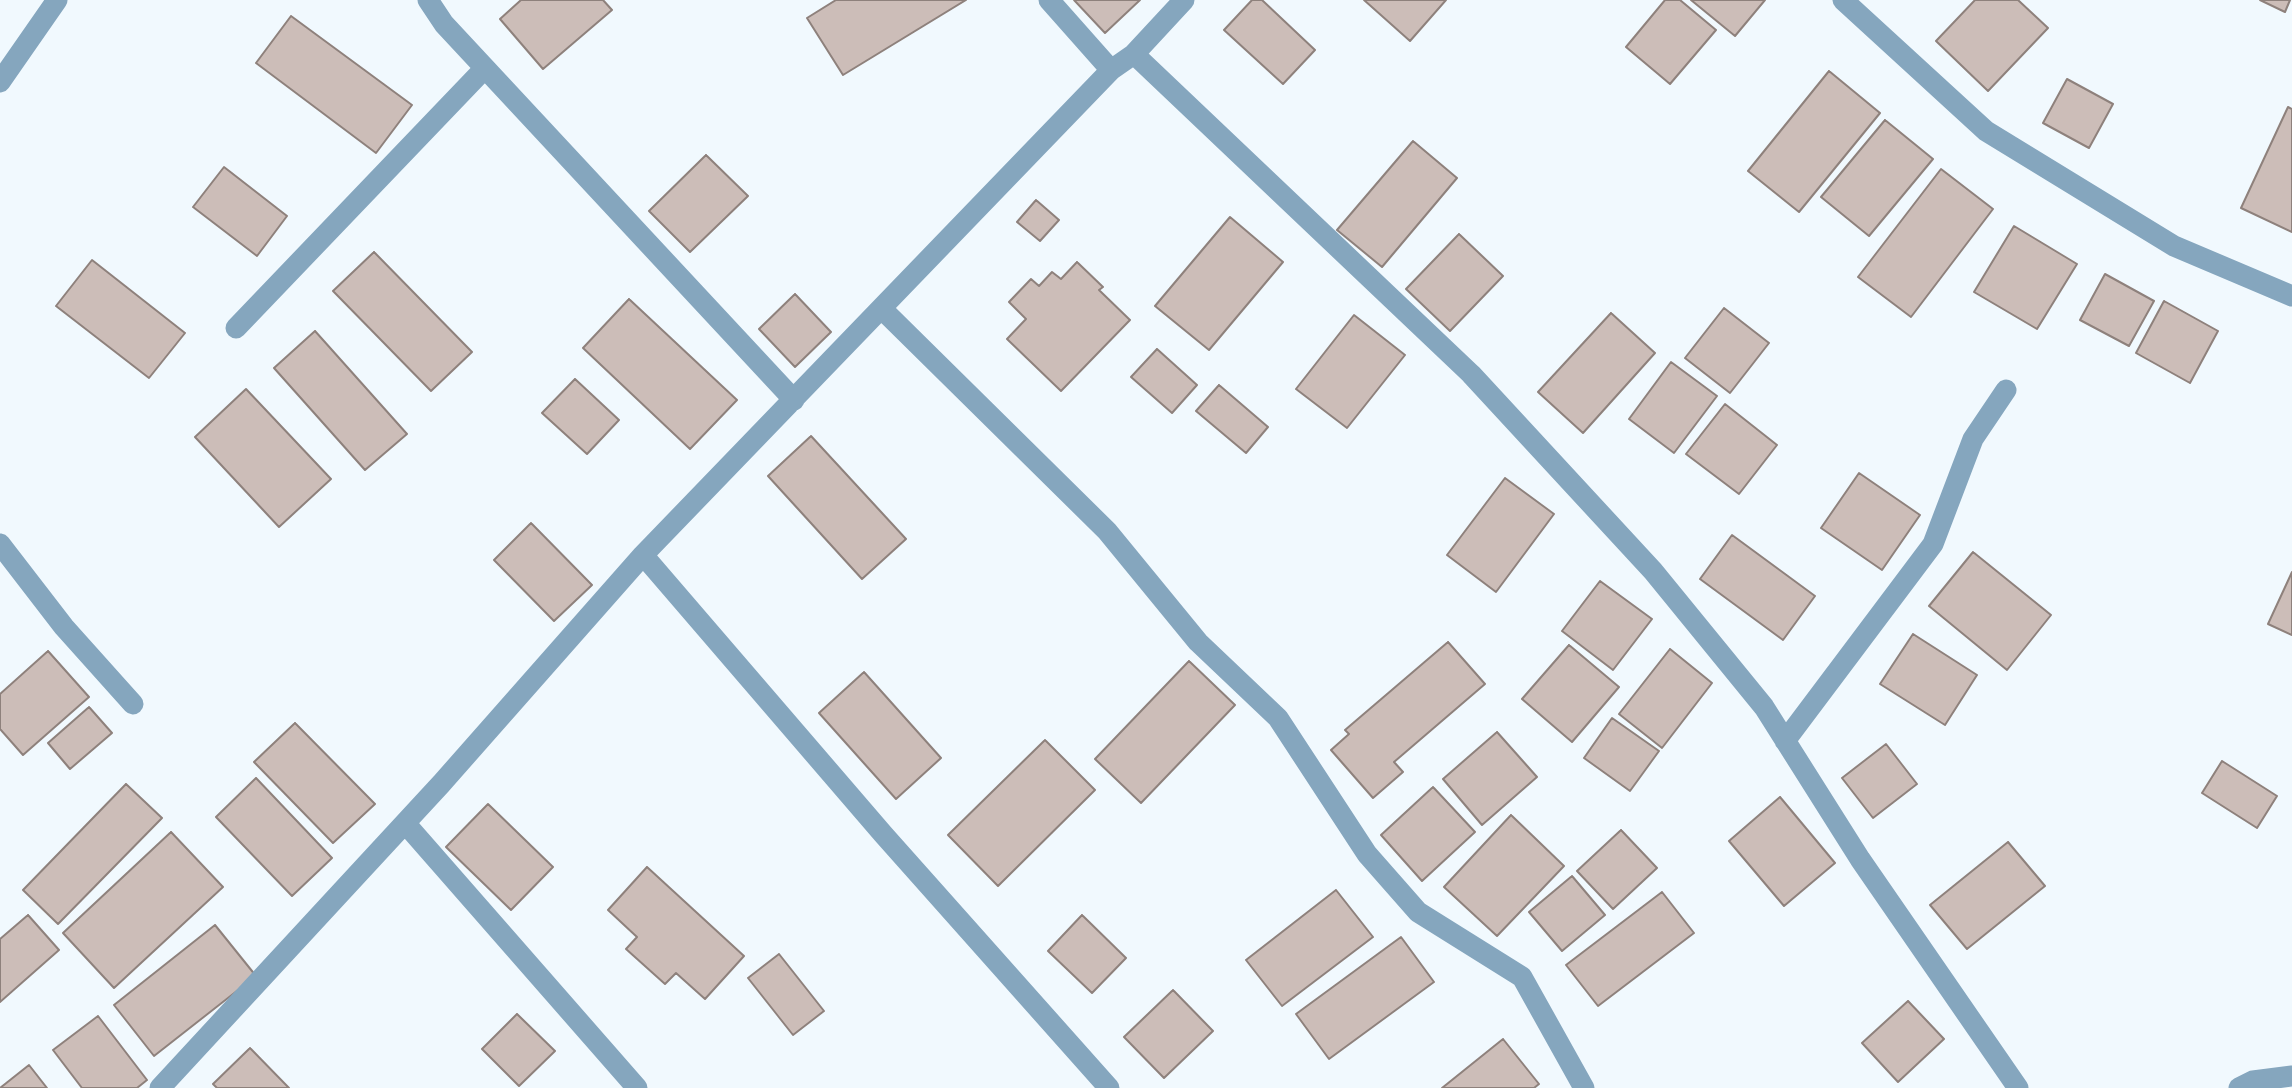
<!DOCTYPE html>
<html>
<head>
<meta charset="utf-8">
<style>
	body { margin:0 }
	canvas { display:block; background:#f1f9fe }
</style>
</head>
<body>
<canvas width="2292" height="1088"></canvas>
<script>
const ctx = document.querySelector('canvas').getContext('2d');
ctx.lineJoin = 'round';
function fill(path, color) {
  ctx.fillStyle = color;
  ctx.fill(path, 'evenodd');
}
function poly(rows) {
  const path = new Path2D();
  for (const r of rows) {
    path.moveTo(r[0], r[1]);
    for (let i = 2; i < r.length; i += 2) path.lineTo(r[i], r[i + 1]);
  }
  return path;
}
function trace(path, color, width, dash) {
  ctx.strokeStyle = color;
  ctx.lineWidth = width;
  ctx.lineCap = dash ? 'butt' : 'round';
  ctx.setLineDash(dash || []);
  ctx.stroke(path);
}
const building = poly([
	[521,0,603,0,612,10,543,69,500,19,521,0],
	[836,0,966,0,843,75,807,18,836,0],
	[1074,0,1140,0,1105,33,1074,0],
	[1252,0,1262,0,1315,50,1283,84,1224,30,1252,0],
	[1364,0,1446,0,1410,41,1364,0],
	[1665,0,1680,0,1716,30,1670,84,1626,47,1665,0],
	[1691,0,1765,0,1735,36,1691,0],
	[1975,0,2018,0,2048,28,1988,91,1936,41,1975,0],
	[2260,0,2290,0,2285,12,2260,0],
	[291,16,412,105,376,153,256,63,291,16],
	[1829,71,1880,113,1799,212,1748,171,1829,71],
	[2067,79,2113,104,2089,148,2043,123,2067,79],
	[2288,107,2292,109,2292,232,2241,208,2288,107],
	[1885,120,1933,159,1869,236,1821,197,1885,120],
	[1413,141,1457,178,1382,267,1337,230,1413,141],
	[706,155,748,196,690,252,649,211,706,155],
	[224,167,287,216,257,256,193,207,224,167],
	[1941,169,1993,209,1911,317,1858,277,1941,169],
	[1036,200,1059,220,1040,241,1017,222,1036,200],
	[1230,217,1283,262,1209,350,1155,306,1230,217],
	[2014,226,2077,264,2037,329,1974,292,2014,226],
	[1459,234,1503,276,1450,331,1406,289,1459,234],
	[374,252,472,352,431,391,333,291,374,252],
	[92,260,185,333,149,378,56,306,92,260],
	[1077,262,1103,287,1099,290,1130,320,1061,391,1007,339,1026,319,1009,302,1031,279,1039,286,1052,272,1061,279,1077,262],
	[2105,274,2154,301,2129,346,2080,320,2105,274],
	[795,294,831,332,795,367,759,329,795,294],
	[629,299,737,400,690,449,583,348,629,299],
	[2164,301,2218,331,2190,383,2136,353,2164,301],
	[1724,308,1769,343,1730,393,1685,358,1724,308],
	[1611,313,1655,353,1583,433,1538,392,1611,313],
	[1354,315,1405,355,1347,428,1296,389,1354,315],
	[315,331,407,434,365,470,274,368,315,331],
	[1157,349,1197,385,1172,413,1131,377,1157,349],
	[1671,362,1717,396,1674,453,1629,419,1671,362],
	[575,379,619,420,587,454,542,413,575,379],
	[1219,385,1268,427,1246,453,1196,411,1219,385],
	[246,389,331,479,279,527,195,437,246,389],
	[1725,404,1777,445,1739,494,1686,454,1725,404],
	[811,436,906,539,862,579,768,476,811,436],
	[1859,473,1920,515,1882,570,1821,528,1859,473],
	[1505,478,1554,514,1496,592,1447,555,1505,478],
	[531,523,592,585,554,621,494,560,531,523],
	[1732,535,1815,596,1783,640,1700,579,1732,535],
	[1973,552,2051,615,2007,670,1929,606,1973,552],
	[2292,572,2292,635,2268,624,2292,572],
	[1600,581,1652,619,1613,670,1562,631,1600,581],
	[1913,634,1977,675,1945,725,1880,684,1913,634],
	[1448,642,1485,684,1394,762,1403,772,1373,798,1331,750,1349,734,1345,730,1448,642],
	[1569,645,1619,687,1572,742,1522,699,1569,645],
	[1670,649,1712,683,1662,748,1619,714,1670,649],
	[48,651,89,697,23,755,0,729,0,694,48,651],
	[1189,661,1235,705,1141,803,1095,759,1189,661],
	[864,672,941,758,896,799,819,713,864,672],
	[89,707,112,733,70,769,48,743,89,707],
	[1612,718,1659,751,1630,791,1584,758,1612,718],
	[295,723,375,804,333,843,254,762,295,723],
	[1497,732,1537,777,1482,825,1443,779,1497,732],
	[1045,740,1095,790,998,886,948,835,1045,740],
	[1886,744,1917,784,1873,818,1842,778,1886,744],
	[2222,761,2277,796,2257,828,2202,793,2222,761],
	[256,778,332,858,292,896,216,817,256,778],
	[126,784,162,818,58,924,23,890,126,784],
	[1433,787,1475,832,1422,881,1381,835,1433,787],
	[1780,797,1835,863,1784,906,1729,841,1780,797],
	[488,804,553,867,511,910,446,847,488,804],
	[1511,815,1564,866,1497,936,1444,887,1511,815],
	[1621,830,1657,868,1613,909,1577,871,1621,830],
	[171,832,223,887,114,988,63,933,171,832],
	[2008,842,2045,886,1967,949,1930,905,2008,842],
	[647,867,744,956,705,999,676,973,665,984,626,949,637,937,608,910,647,867],
	[1572,876,1605,915,1562,951,1529,912,1572,876],
	[1336,890,1373,937,1282,1006,1246,960,1336,890],
	[1662,892,1694,933,1598,1006,1566,965,1662,892],
	[28,915,59,950,0,1002,0,939,28,915],
	[1082,915,1126,958,1092,993,1048,951,1082,915],
	[215,925,256,976,154,1056,114,1005,215,925],
	[1401,937,1434,982,1329,1059,1296,1014,1401,937],
	[779,954,824,1011,793,1035,748,978,779,954],
	[1173,990,1213,1031,1164,1078,1124,1037,1173,990],
	[1908,1001,1944,1039,1898,1082,1862,1043,1908,1001],
	[517,1014,555,1051,519,1086,482,1049,517,1014],
	[98,1016,147,1080,137,1088,82,1088,53,1050,98,1016],
	[1503,1039,1539,1084,1534,1088,1442,1088,1503,1039],
	[250,1048,289,1088,217,1088,213,1084,250,1048],
	[29,1065,47,1088,0,1088,29,1065]
]);
fill(building, '#ccbdb8');
trace(building, '#8e817c', 2);
trace(poly([
	[428,0,444,24,794,400],
	[1049,0,1111,70],
	[1843,0,1986,131,2174,246,2292,296],
	[1134,54,1471,374,1653,571,1764,707,1860,859,2018,1088],
	[0,82,57,0],
	[882,309,1107,531,1198,642,1278,718,1367,854,1418,912,1522,977,1584,1088],
	[236,328,485,68],
	[0,544,64,627,133,704],
	[643,555,883,834,1109,1088],
	[1785,741,1933,544,1973,439,2006,390],
	[405,823,637,1088],
	[160,1088,441,784,643,555,1111,70,1134,54,1184,0],
	[2239,1088,2253,1081,2292,1076]
]), '#85a6be', 21);
</script>
</body>
</html>
